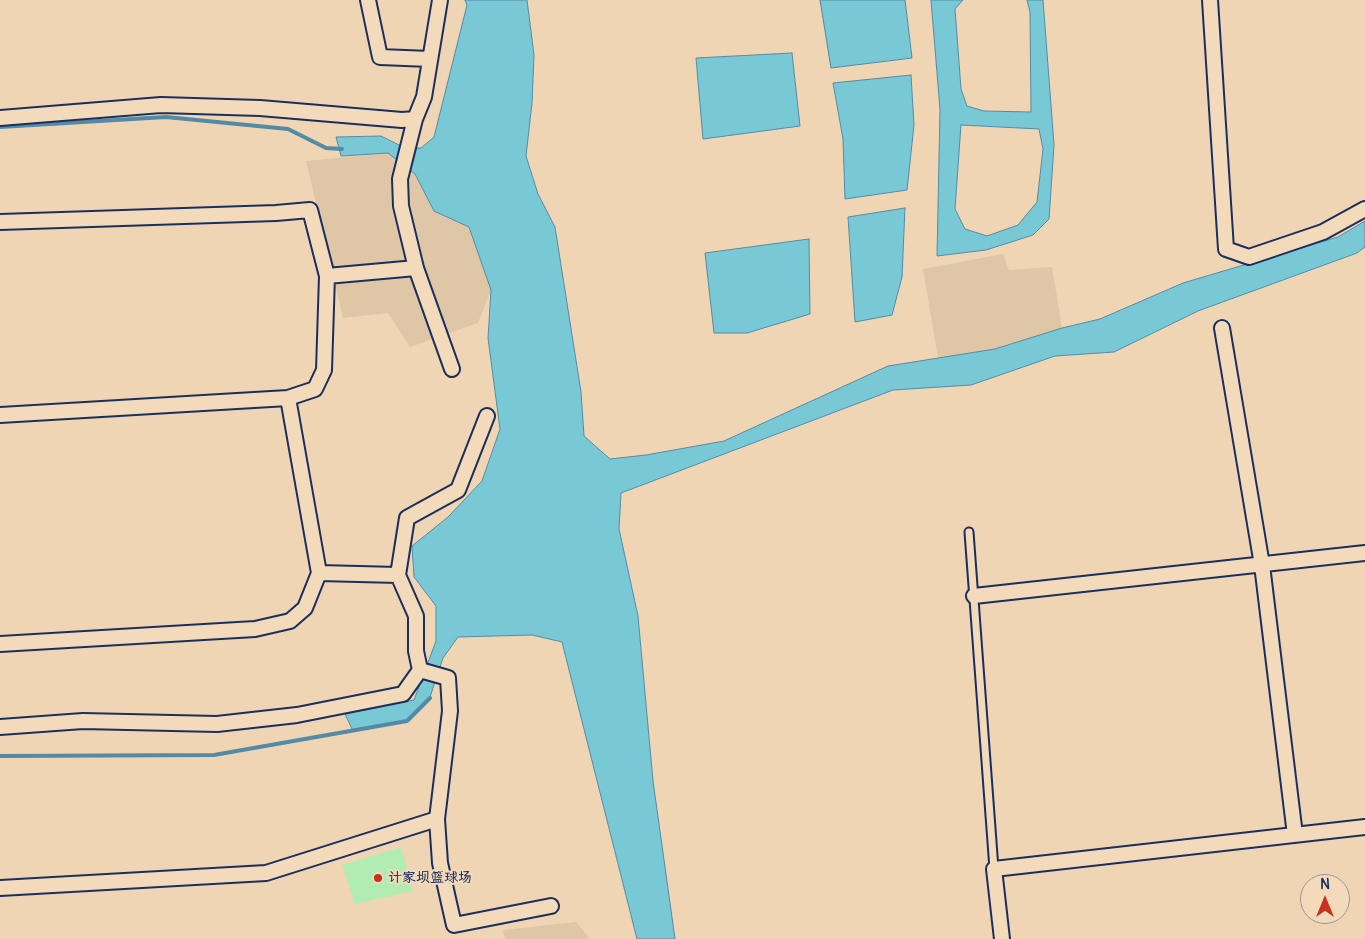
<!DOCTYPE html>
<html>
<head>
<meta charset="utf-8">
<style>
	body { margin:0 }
	#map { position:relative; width:1365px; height:939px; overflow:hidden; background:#efd5b3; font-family:Pangolin,sans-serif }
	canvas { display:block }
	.north { position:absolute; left:1300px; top:874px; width:50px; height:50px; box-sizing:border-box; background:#f2daba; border:1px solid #9c9695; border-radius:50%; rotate:0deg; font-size:14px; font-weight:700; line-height:20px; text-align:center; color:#1b2f5e }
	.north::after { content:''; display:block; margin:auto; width:18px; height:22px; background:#c8321e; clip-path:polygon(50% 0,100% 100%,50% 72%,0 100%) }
</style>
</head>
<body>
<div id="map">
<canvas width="1365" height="939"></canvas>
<div class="north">N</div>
</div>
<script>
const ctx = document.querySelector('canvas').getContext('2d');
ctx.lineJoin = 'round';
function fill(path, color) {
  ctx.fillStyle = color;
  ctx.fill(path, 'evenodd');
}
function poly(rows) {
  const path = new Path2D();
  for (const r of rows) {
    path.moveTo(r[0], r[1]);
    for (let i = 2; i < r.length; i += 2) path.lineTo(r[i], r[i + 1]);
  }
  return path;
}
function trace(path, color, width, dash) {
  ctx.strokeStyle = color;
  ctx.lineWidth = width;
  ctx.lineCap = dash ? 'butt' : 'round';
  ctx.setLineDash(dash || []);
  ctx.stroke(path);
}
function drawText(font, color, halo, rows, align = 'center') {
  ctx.font = font + ' Pangolin,"LXGW WenKai TC",sans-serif';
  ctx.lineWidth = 4;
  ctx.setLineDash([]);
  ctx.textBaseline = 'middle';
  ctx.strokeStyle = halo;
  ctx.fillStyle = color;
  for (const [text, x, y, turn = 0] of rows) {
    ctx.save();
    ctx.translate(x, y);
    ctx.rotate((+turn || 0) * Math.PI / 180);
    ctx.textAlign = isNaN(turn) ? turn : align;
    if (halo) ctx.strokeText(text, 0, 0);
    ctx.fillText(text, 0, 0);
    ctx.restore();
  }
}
fill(poly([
	[388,153,415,174,434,211,469,227,491,290,478,323,410,347,388,313,343,318,306,161],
	[1003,254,1009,270,1052,267,1062,328,995,349,938,358,923,269],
	[576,922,590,939,505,939,503,930]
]), '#dec6a7');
fill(poly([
	[401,847,413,891,355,904,342,865]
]), '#b1edb3');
const water = poly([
	[465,0,527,0,534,55,532,103,526,156,538,194,555,227,581,392,584,436,610,459,646,455,724,441,888,366,995,349,1062,328,1100,319,1183,283,1338,237,1365,221,1365,247,1357,253,1198,311,1114,352,1055,356,971,385,893,390,621,493,619,529,638,616,653,781,675,939,637,939,562,642,532,635,458,637,443,658,429,700,407,721,353,731,345,714,414,700,436,641,436,606,414,577,412,546,448,517,482,481,500,429,488,338,491,290,469,227,434,211,415,174,388,153,341,156,336,137,381,136,405,148,421,148,434,137,467,5,465,0],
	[820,0,905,0,912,58,831,68,820,0],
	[931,0,963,0,955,9,961,89,967,106,984,111,1031,112,1030,12,1027,0,1043,0,1054,145,1049,219,1033,235,986,250,937,256,940,109,931,0],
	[961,125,1039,129,1043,149,1037,202,1018,225,987,236,965,229,955,209,961,125],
	[792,53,800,126,703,139,696,58,792,53],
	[911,75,914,125,907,190,845,199,843,139,833,83,911,75],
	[905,208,902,277,892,315,855,322,848,217,905,208],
	[809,239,810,314,747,333,714,333,705,253,809,239]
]);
fill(water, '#79c8d6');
trace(water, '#538ba6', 1);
trace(poly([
	[0,127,166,117,288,129,326,148,342,149],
	[0,756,214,755,407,721,430,698]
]), '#538ba6', 4);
const lane = poly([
	[969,532,994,869]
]);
const street = poly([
	[368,0,380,57,430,59],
	[1210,0,1226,249,1249,257,1323,232,1365,209],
	[0,118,161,105,260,108,402,120,415,119,424,97,440,0],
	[0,222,276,213,310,210,327,276,324,370,315,389,288,398,0,415],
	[416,268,452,369],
	[327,276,416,268,401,206,400,179,415,119],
	[1222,328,1262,565,1295,835],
	[288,398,319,573,398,575,416,616,416,651,420,670,448,678,450,711,437,819,440,863,454,925,551,906],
	[398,575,407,518,458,490,487,416],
	[974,596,1365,553],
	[0,644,255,629,290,621,305,608,319,573],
	[0,727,83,721,217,724,297,715,403,694,420,670],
	[0,888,266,873,437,819],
	[1002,939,994,869,1365,827]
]);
trace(lane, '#1b2f5e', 11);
trace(street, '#1b2f5e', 18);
trace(lane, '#f2daba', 7);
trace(street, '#f2daba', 14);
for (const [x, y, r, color] of [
	[378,878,5,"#c8321e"]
]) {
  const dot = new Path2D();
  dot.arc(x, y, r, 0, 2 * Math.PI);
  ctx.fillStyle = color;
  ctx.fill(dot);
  trace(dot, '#f2daba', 2);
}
drawText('bold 14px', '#1b2f5e', '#f2daba', [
	["计家坝篮球场",388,878]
], 'left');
</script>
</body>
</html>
